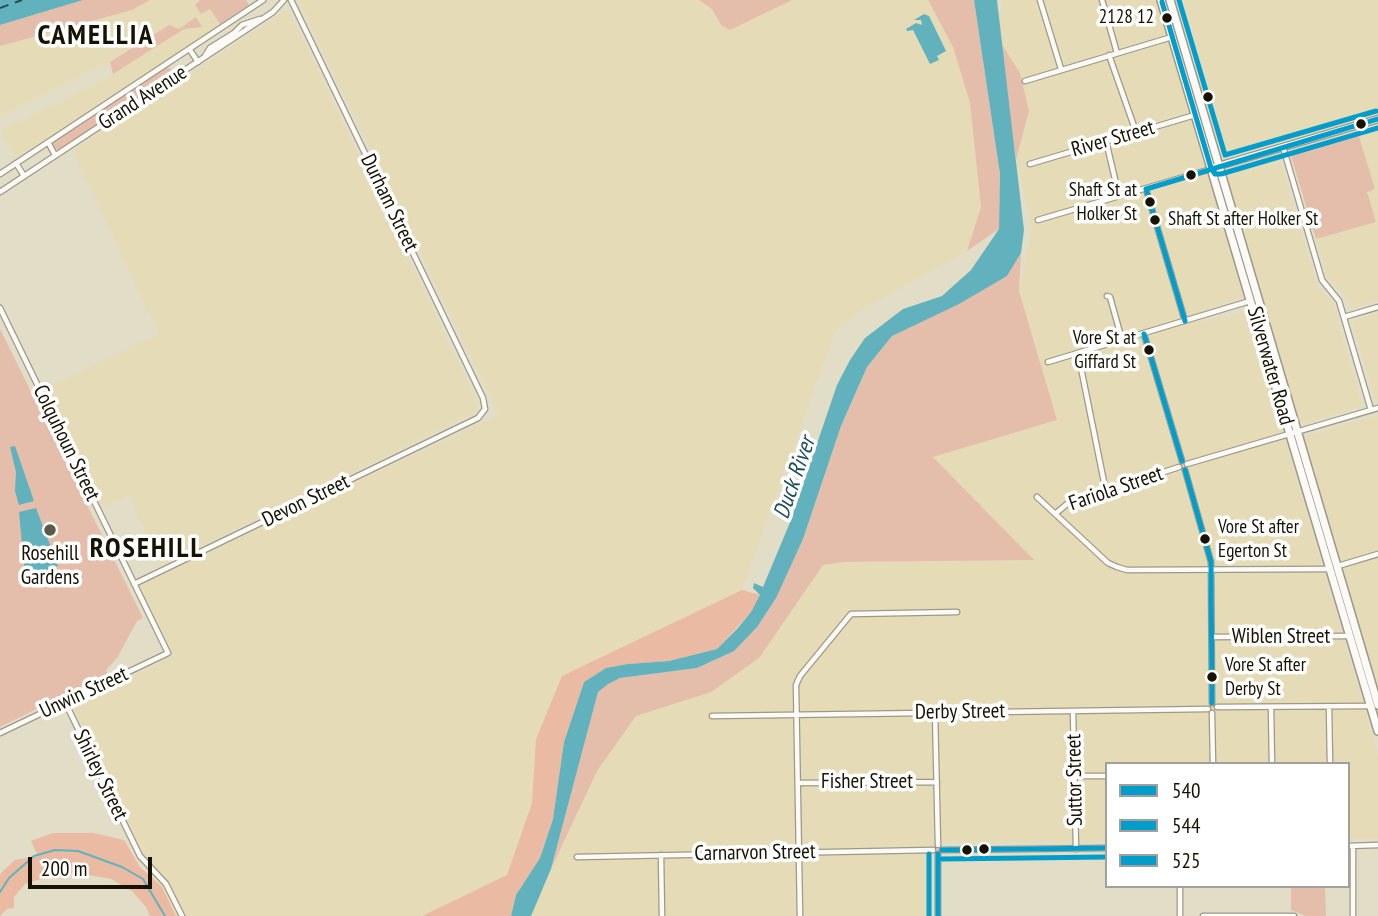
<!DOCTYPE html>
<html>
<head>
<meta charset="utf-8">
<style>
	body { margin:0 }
	#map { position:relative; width:1378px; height:916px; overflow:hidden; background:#e2ddc7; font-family:"PT Sans Narrow",sans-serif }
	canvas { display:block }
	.legend { position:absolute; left:1105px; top:762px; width:245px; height:126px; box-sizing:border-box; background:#fff; border:2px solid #a2a09b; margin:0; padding:9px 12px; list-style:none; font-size:21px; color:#161204 }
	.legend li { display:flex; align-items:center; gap:14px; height:35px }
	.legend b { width:35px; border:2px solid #a2a09b }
	.scale { position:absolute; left:28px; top:857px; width:124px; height:32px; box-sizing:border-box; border:4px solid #161204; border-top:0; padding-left:9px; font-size:21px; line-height:24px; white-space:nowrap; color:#161204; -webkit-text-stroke:5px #fff; paint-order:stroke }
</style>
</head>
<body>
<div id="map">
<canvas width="1378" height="916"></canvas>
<ul class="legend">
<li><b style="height:9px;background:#039dcc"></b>540</li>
<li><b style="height:9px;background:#039dcc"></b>544</li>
<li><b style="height:9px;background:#039dcc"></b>525</li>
</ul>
<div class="scale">200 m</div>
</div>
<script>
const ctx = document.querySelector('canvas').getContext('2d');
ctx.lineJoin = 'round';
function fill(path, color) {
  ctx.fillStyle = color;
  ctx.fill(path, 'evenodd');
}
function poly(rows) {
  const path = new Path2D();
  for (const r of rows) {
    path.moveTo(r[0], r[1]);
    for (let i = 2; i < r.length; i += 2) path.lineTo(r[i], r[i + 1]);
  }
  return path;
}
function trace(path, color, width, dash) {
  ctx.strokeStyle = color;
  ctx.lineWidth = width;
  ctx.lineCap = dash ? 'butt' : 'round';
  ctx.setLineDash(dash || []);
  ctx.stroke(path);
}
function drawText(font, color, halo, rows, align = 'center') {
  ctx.font = font + ' "PT Sans Narrow",sans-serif';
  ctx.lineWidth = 7;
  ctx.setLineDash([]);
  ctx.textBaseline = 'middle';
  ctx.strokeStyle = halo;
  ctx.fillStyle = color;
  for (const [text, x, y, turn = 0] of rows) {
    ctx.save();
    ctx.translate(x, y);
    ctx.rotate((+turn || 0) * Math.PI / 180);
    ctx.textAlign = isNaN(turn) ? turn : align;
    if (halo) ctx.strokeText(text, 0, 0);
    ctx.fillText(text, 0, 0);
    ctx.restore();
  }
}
fill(poly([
	[150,0,200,0,195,5,202,14,210,9,220,24,15,159,1,130,106,78,184,29,202,27,196,18,179,29,168,25,104,65,0,117,0,46,132,10],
	[301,0,928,0,953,47,970,103,981,207,967,251,855,314,834,334,742,590,562,676,536,739,532,803,507,875,422,916,176,916,162,887,151,877,153,872,73,706,174,656,140,585,499,415,299,1],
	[1003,0,1156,0,1243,297,1201,311,1205,322,1247,311,1378,755,1378,839,1348,839,1348,764,1107,764,1107,841,932,842,932,916,531,916,551,869,597,771,636,716,711,692,823,565,843,562,1033,560,933,457,1057,420,1019,291,1032,229,1016,160,1029,111,1020,73,1002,45,999,20],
	[1182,0,1378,0,1378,114,1230,157,1227,155],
	[288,9,479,405,476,412,162,565,129,495,104,507,46,388,159,334,72,151],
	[1378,127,1378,301,1351,309,1344,294,1328,279,1316,239,1376,222,1367,192,1375,189,1358,133],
	[1276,157,1280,160,1317,286,1332,301,1362,404,1359,407,1304,424,1300,422,1226,172],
	[1378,313,1378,401,1377,401,1375,400,1353,324,1354,320],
	[1378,415,1378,684,1305,439,1306,436]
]), '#e5dcb7');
fill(poly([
	[83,0,150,0,132,10,0,46,0,25],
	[200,0,246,0,249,5,220,24,210,9,201,14,195,5],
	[699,0,792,0,730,30,721,25,712,9],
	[928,0,974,0,1000,174,999,229,967,251,981,207,970,103,953,47],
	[196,17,202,27,184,29,113,74,110,62,169,25,179,29],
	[1002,45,1020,73,1029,111,1016,160],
	[165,68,170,68,173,71,172,76,61,149,56,149,53,144,54,141],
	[1358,133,1375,189,1367,192,1376,222,1316,239,1290,153],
	[1021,253,1019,291,1057,420,933,457,1034,560,843,562,823,565,759,658,711,692,636,716,597,771,551,869,598,692,607,684,620,678,697,668,734,651,803,539,841,426,867,367,892,336,1007,276],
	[0,329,143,618,137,621,117,658,106,670,108,674,0,727],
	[1291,886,1325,886,1326,916,1306,916,1291,910]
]), '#e4beaa');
fill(poly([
	[742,590,760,595,751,612,717,649,669,661,628,664,606,668,584,682,564,742,553,819,540,858,516,895,511,916,422,916,507,875,532,803,536,739,562,676],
	[53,833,93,833,124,840,140,867,162,887,176,916,150,916,146,907,132,891,111,879,77,873,54,875,25,884,14,897,14,908,7,909,0,916,0,874,15,860,38,856,31,841]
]), '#eabaa3');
fill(poly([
	[0,0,83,0,0,25],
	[974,0,997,0,1024,230,1021,253,1007,276,959,304,892,336,867,367,841,426,803,539,776,598,757,627,734,651,697,668,620,678,608,684,598,692,551,869,531,916,511,916,516,895,540,858,553,819,564,742,584,682,606,668,628,664,669,661,717,649,737,629,751,612,760,595,753,588,754,583,763,587,791,520,837,385,850,360,865,338,903,309,942,296,971,270,999,229,1000,174],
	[924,14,929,16,946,51,937,56,939,60,930,64,913,30,907,31,906,29,916,23,922,25,921,20,914,20],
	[15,446,34,501,19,505,15,491,16,472,10,447],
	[36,508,58,566,38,574,25,576,19,512]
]), '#62b2be');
trace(poly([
	[0,892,9,878,34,856,55,850,78,851,122,867,143,879,165,916]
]), '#62b2be', 2);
trace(poly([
	[0,8,22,0]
]), '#204f5b', 2, [9, 7]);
const minor = poly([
	[1040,0,1061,69],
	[1102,0,1117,53],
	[190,50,198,62],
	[1109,55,1136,132],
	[205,56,210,48,234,33,242,25,260,19],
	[1025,81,1172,37],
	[1106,141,1119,196],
	[48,142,55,155],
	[1283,147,1322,280,1339,301,1371,410],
	[16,163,24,176],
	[1030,164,1195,115],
	[0,174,263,0],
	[1146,189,1185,321],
	[0,192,273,12,284,0],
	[1038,220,1211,169],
	[1107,296,1110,297,1122,340],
	[0,308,168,653,0,733],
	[1344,317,1378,307],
	[1144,334,1182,461],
	[1078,353,1106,492],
	[1048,362,1250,301],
	[1187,464,1378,408],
	[1185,470,1211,562,1212,703],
	[1037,497,1108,563,1117,567,1127,570,1329,569],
	[1055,514,1067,504,1179,467],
	[1338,566,1378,554],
	[134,584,478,418,485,409,483,398,291,0],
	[1212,637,1350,636],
	[65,702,140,856,166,884,182,916],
	[1217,707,1370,706],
	[1329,707,1330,764],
	[1271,708,1272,764],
	[1073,711,1076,849],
	[935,712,938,845],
	[1212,713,1213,764],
	[712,716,1208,709],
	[1075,776,1107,776],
	[798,783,937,782],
	[1348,846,1378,845],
	[1353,846,1353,916],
	[942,850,1107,848],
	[938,854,938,916],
	[661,855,662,916],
	[577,857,933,850],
	[1180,886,1180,916],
	[800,916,796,685,800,676,851,614,957,612],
	[1203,916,1294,916]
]);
const secondary = poly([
	[1215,167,1378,119]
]);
const trunk = poly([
	[1161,0,1378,731],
	[1170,0,1378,705]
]);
trace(minor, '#9d9987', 7);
trace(secondary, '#9d9987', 9);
trace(trunk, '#9d9987', 10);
trace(minor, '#fbfaf7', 4.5);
trace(secondary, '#fbfaf7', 6);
trace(trunk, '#fbfaf7', 7);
trace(poly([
	[1146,189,1378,119],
	[1146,189,1185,321],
	[1144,334,1182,461],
	[1185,470,1211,562,1212,703],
	[942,850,1107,848],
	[938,854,938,916]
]), '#039dcc', 5);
trace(poly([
	[1162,2,1211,168,1215,174,1221,174,1378,128],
	[929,854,929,916],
	[942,859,1107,857]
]), '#039dcc', 5);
trace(poly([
	[1179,0,1225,155,1376,111]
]), '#039dcc', 5);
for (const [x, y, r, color] of [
	[1167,18,6,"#161204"],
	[1208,97,6,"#161204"],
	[1361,124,6,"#161204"],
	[1191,175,6,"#161204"],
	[1150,202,6,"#161204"],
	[1155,220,6,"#161204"],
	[1149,350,6,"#161204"],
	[50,530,7,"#5d5948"],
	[1205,539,6,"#161204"],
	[1212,677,6,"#161204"],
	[984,849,6,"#161204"],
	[967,850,6,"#161204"]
]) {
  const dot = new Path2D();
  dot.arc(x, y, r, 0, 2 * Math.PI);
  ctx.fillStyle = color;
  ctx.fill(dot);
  trace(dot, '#fff', 2.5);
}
drawText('19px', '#161204', '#fff', [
	["2128 12",1154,18],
	["Shaft St at",1137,191],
	["Holker St",1137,215],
	["Shaft St after Holker St",1168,220,"left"],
	["Vore St at",1136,339],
	["Giffard St",1136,363],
	["Vore St after",1218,528,"left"],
	["Egerton St",1218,552,"left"],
	["Vore St after",1225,666,"left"],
	["Derby St",1225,690,"left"]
], 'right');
drawText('21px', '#161204', '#fff', [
	["Grand Avenue",143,98,-33],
	["River Street",1113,139,-16],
	["Durham Street",389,203,64],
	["Silverwater Road",1270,366,74],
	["Colquhoun Street",66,443,64],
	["Fariola Street",1116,489,-19],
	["Devon Street",306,501,-26],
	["Wiblen Street",1281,637],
	["Unwin Street",84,693,-25],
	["Derby Street",960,712,-1],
	["Shirley Street",100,775,64],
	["Suttor Street",1075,780,-91],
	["Fisher Street",867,782],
	["Carnarvon Street",755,853,-1]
]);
drawText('21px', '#161204', '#fff', [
	["Rosehill",50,554],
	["Gardens",50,578]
]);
drawText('italic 23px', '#204f5b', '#fff', [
	["Duck River",795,478,-71]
]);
ctx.letterSpacing = '2px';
drawText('bold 28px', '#161204', '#fff', [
	["CAMELLIA",96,36],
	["ROSEHILL",147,549]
]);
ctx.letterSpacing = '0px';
</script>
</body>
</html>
